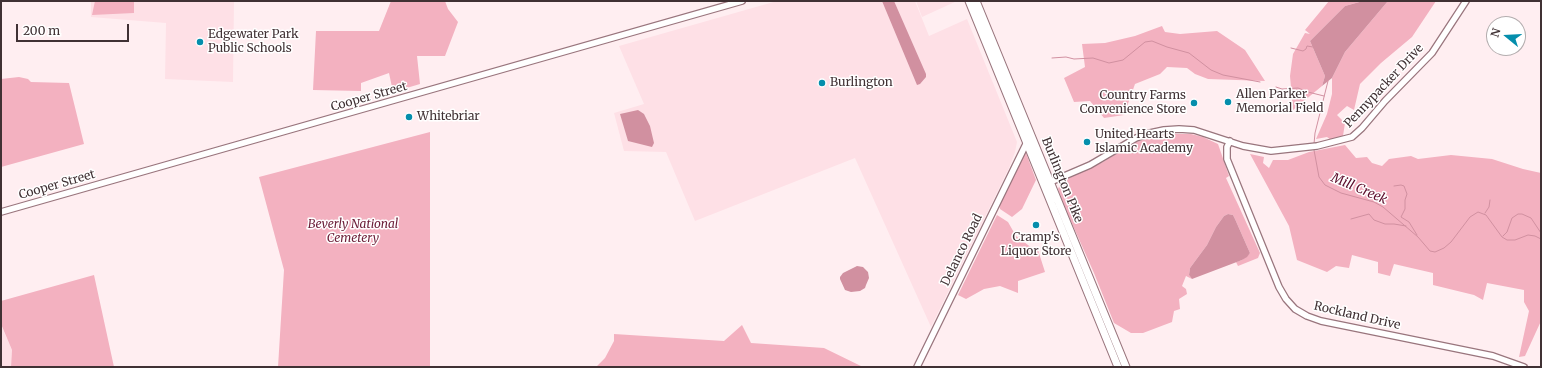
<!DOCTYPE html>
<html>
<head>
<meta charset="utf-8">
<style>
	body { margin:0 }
	#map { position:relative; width:1542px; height:368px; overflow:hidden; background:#ffeef1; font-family:Merriweather,serif }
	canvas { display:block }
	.frame { position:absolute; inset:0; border:2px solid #403134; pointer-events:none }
	.north { position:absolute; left:1486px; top:16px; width:40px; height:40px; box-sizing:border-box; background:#fff; border:1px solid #b3adae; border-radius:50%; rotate:288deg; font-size:11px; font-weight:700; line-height:16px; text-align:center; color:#403134 }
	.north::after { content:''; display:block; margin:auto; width:14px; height:18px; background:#048eac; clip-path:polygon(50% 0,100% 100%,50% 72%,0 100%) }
	.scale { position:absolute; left:16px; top:24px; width:113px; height:18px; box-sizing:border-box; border:2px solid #403134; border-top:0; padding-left:5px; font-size:12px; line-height:14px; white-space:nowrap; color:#403134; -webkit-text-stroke:3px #fff; paint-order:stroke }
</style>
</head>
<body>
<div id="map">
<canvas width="1542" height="368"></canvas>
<div class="frame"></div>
<div class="north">N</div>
<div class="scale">200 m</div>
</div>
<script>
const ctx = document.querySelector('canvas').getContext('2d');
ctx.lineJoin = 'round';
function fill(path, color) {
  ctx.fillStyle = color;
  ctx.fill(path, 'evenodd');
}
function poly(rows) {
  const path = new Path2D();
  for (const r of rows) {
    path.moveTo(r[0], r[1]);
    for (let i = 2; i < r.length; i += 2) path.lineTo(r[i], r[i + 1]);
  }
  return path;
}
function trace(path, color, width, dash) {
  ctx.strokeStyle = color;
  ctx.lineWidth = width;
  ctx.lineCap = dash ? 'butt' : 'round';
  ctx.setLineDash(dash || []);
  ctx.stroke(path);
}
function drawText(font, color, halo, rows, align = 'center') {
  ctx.font = font + ' Merriweather,serif';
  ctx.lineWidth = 3;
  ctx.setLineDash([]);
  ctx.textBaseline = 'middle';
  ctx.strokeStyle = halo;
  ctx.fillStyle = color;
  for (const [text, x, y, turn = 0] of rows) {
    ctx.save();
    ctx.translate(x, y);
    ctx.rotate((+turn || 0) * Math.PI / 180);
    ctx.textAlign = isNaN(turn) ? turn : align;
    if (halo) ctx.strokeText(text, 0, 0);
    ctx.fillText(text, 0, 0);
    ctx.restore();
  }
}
fill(poly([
	[91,1,234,1,233,82,165,79,166,23,91,17],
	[777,1,915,1,929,36,967,19,1017,142,1015,152,1009,168,931,327,855,158,695,221,666,152,624,151,614,113,644,104,619,46],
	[916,1,957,1,922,17],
	[1,325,12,350,11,367,1,367]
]), '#fee0e6');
fill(poly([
	[95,1,134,1,134,13,92,15],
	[391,1,445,1,448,9,458,22,445,56,417,56,420,84,393,92,389,73,361,83,361,91,313,90,316,31,379,31],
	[1329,1,1363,1,1345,6,1310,41,1325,76,1322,86,1293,110,1290,76,1293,54,1305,33,1310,34,1305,30],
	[1388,1,1436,1,1412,37,1381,63,1360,84,1354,110,1347,106,1337,115,1345,123,1343,136,1331,140,1327,137,1316,139,1327,114,1332,94,1332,78,1345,52],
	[1162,26,1165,32,1180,34,1217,31,1245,50,1265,81,1208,79,1195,74,1187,68,1167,67,1160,74,1135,84,1124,115,1104,118,1090,101,1074,102,1064,78,1085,67,1082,44,1105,43,1135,36],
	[19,77,28,79,31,82,69,83,84,144,1,167,1,79],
	[430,132,430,367,278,367,284,270,259,177],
	[1169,134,1191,134,1203,137,1218,144,1229,176,1226,178,1260,253,1258,258,1238,266,1236,262,1242,260,1250,253,1235,219,1233,215,1228,214,1224,216,1216,227,1207,245,1190,268,1189,275,1192,279,1186,276,1182,286,1186,289,1187,294,1179,299,1180,309,1174,311,1172,322,1143,333,1131,333,1114,323,1094,273,1062,201,1058,189,1061,182,1103,162,1134,143,1155,135],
	[1345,145,1356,158,1367,157,1372,163,1382,166,1389,159,1411,156,1418,159,1451,155,1492,159,1523,169,1541,173,1541,321,1525,356,1519,357,1529,311,1524,302,1524,290,1487,283,1483,300,1474,295,1433,285,1433,273,1394,264,1390,276,1378,273,1378,262,1352,255,1349,268,1336,266,1327,272,1297,260,1289,226,1250,154,1264,157,1263,163,1269,168,1273,160,1288,160,1309,152],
	[1024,153,1026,153,1036,180,1022,209,1012,217,1000,209,999,204],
	[997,215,1008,222,1016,236,1032,248,1038,250,1045,272,1018,281,1018,293,1000,286,984,289,966,299,958,295],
	[94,275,114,367,11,367,12,350,1,324,1,301],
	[742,325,751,343,824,348,863,367,596,367,605,358,614,341,614,334,724,341]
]), '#f3b1c0');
fill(poly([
	[882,1,894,1,926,74,926,77,920,84,917,85],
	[1363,1,1388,1,1345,52,1332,78,1322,86,1325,76,1310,41,1345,6],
	[638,110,644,114,650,126,654,143,652,147,628,141,620,114],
	[1228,214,1233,215,1235,219,1250,253,1247,257,1242,260,1192,279,1189,275,1190,268,1207,245,1216,227,1224,216],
	[857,266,863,267,868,272,869,278,866,285,865,288,860,291,851,292,845,290,840,279,840,277,843,273]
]), '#d190a0');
trace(poly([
	[1291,48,1303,51,1306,49,1307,46,1313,47],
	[1052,58,1066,57,1074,59,1093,58,1109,63,1123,60,1145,42,1152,41,1167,47,1189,53,1211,70,1223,75,1260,82],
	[1276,87,1282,89,1298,88,1308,92,1324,96],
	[1314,144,1315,133,1328,81],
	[1314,150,1319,177,1325,185,1341,193,1374,202,1383,207,1418,237,1430,251,1435,252,1444,248,1451,242,1470,217,1478,212,1486,215,1502,237,1507,240,1515,240,1528,235,1535,236,1541,239],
	[1394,186,1401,185,1404,186,1407,194,1405,200,1405,209,1401,217,1409,222,1417,235],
	[1485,213,1489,207,1490,200],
	[1351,219,1369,214,1374,220,1385,224,1394,224,1406,226],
	[1503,236,1507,232,1512,218,1518,214,1522,214,1531,218,1541,233]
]), '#d190a0', 1);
const tertiary = poly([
	[1230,141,1227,147,1227,159,1279,287,1286,299,1295,309,1307,316,1321,321,1493,356,1524,367],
	[1048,183,1090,165,1136,138,1150,133,1164,130,1179,129,1194,130,1243,146,1271,151,1317,146,1352,137,1362,128,1385,101,1432,53,1466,1],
	[1,212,742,1],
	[917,367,1027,142]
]);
const trunk = poly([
	[969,1,1118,367],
	[976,1,1126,367]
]);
trace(tertiary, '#99757d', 8);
trace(trunk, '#99757d', 9);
trace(tertiary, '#fff', 5.5);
trace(trunk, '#fff', 7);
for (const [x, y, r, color] of [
	[200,42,4,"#048eac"],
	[822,83,4,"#048eac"],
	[1228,102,4,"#048eac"],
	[1194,103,4,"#048eac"],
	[409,117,4,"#048eac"],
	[1087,142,4,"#048eac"],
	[1036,225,4,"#048eac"]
]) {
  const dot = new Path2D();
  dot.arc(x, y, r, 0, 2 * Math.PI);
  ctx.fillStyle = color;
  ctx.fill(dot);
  trace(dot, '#fff', 1.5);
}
drawText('12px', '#403134', '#fff', [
	["Edgewater Park",208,35],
	["Public Schools",208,49],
	["Burlington",830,83],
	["Allen Parker",1236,95],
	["Memorial Field",1236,109],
	["Country Farms",1186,96,"right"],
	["Convenience Store",1186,110,"right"],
	["Whitebriar",417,117],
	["United Hearts",1095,135],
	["Islamic Academy",1095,149],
	["Cramp's",1036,238,"center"],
	["Liquor Store",1036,252,"center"]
], 'left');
drawText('12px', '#403134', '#fff', [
	["Pennypacker Drive",1384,86,-47],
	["Cooper Street",369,97,-16],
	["Burlington Pike",1062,180,68],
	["Cooper Street",57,185,-16],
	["Delanco Road",962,250,-64],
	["Rockland Drive",1357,316,13]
]);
drawText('italic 12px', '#6d203a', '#fff', [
	["Beverly National",353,225],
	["Cemetery",353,239]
]);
drawText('italic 13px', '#5c0d2c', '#fff', [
	["Mill Creek",1359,189,23]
]);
</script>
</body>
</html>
